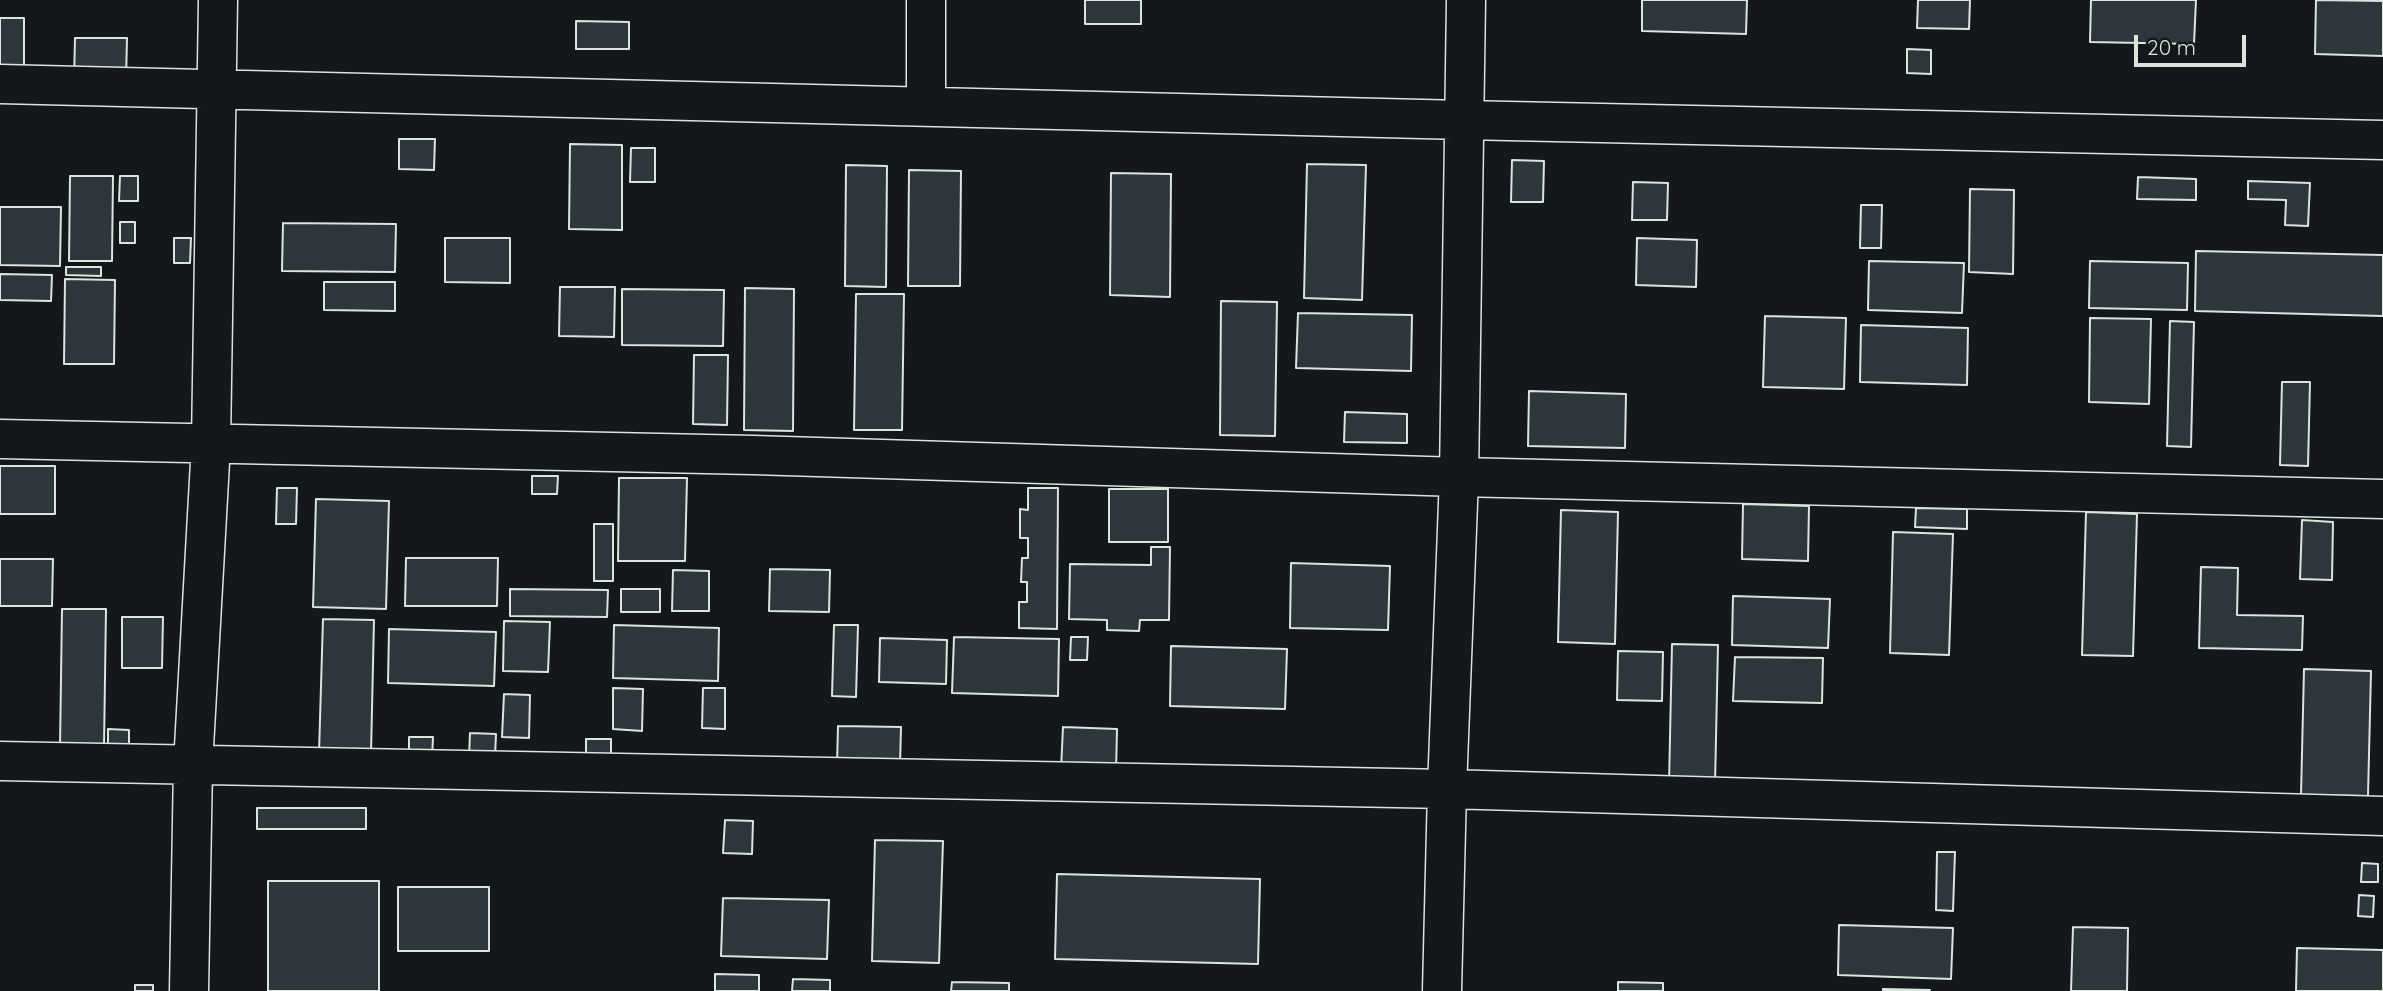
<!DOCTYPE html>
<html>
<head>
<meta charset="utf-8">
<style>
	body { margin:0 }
	#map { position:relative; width:2383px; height:991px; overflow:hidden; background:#14181c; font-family:Quicksand,sans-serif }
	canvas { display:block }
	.scale { position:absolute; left:2134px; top:35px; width:112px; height:32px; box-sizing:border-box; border:4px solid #d8e6dc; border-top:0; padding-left:9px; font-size:21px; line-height:24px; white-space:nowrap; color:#d8e6dc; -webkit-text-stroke:5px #14181c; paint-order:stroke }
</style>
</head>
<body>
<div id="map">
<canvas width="2383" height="991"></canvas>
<div class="scale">20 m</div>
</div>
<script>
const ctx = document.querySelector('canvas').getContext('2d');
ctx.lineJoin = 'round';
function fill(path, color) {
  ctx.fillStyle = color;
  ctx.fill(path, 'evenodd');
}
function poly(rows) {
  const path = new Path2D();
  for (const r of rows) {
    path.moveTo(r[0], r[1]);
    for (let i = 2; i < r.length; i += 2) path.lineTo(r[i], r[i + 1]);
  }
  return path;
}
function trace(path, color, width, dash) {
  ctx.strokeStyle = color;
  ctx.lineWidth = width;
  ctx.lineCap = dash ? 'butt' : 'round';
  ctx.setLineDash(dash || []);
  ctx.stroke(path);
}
const building = poly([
	[1085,0,1141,0,1141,24,1085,24,1085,0],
	[1642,0,1747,0,1746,34,1642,31,1642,0],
	[1918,0,1970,0,1969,29,1917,28,1918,0],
	[2091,0,2196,0,2194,44,2090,42,2091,0],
	[2316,0,2383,1,2383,56,2315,54,2316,0],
	[0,18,24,18,24,71,0,71,0,18],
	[576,21,629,22,629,49,576,49,576,21],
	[75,38,127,38,126,80,74,80,75,38],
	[1907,49,1931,50,1931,74,1907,73,1907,49],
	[399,139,435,139,434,170,399,169,399,139],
	[570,144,622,145,622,230,569,229,570,144],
	[631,148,655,148,655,182,630,182,631,148],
	[1512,160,1544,161,1543,202,1511,202,1512,160],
	[1307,164,1366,165,1362,300,1304,298,1307,164],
	[846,165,887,166,886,287,845,286,846,165],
	[909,170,961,171,960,286,908,286,909,170],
	[1111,173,1171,174,1170,297,1110,295,1111,173],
	[70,176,113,176,112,261,69,261,70,176],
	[120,176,138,176,138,201,119,201,120,176],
	[2138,177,2196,179,2196,200,2137,199,2138,177],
	[2248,181,2310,183,2308,226,2285,225,2286,200,2248,199,2248,181],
	[1633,182,1668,183,1667,220,1632,220,1633,182],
	[1970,189,2014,190,2013,274,1969,272,1970,189],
	[1861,205,1882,205,1881,248,1860,248,1861,205],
	[0,207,61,207,60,266,0,265,0,207],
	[120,222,135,222,135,243,120,243,120,222],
	[283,223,396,224,395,272,282,271,283,223],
	[174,238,191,238,190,263,174,263,174,238],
	[445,238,510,238,510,283,445,282,445,238],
	[1637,238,1697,240,1696,287,1636,285,1637,238],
	[2196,251,2383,255,2383,316,2195,311,2196,251],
	[1869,261,1964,263,1962,313,1868,310,1869,261],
	[2090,261,2188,263,2187,310,2089,308,2090,261],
	[66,267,101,267,101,276,66,275,66,267],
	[0,274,52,275,51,301,0,300,0,274],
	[65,279,115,280,114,364,64,364,65,279],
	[324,282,395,282,395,311,324,310,324,282],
	[560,287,615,287,614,337,559,336,560,287],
	[745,288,794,289,793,431,744,430,745,288],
	[622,289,724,290,723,346,622,345,622,289],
	[856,294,904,294,902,430,854,430,856,294],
	[1221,301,1277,302,1275,436,1220,435,1221,301],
	[1298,313,1412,315,1411,371,1296,368,1298,313],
	[1765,316,1846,318,1844,389,1763,387,1765,316],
	[2090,318,2151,319,2149,404,2089,402,2090,318],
	[2170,321,2194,322,2191,447,2167,446,2170,321],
	[1861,325,1968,328,1967,385,1860,382,1861,325],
	[694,355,728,355,727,425,693,424,694,355],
	[2282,382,2310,382,2308,466,2280,465,2282,382],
	[1529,391,1626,394,1625,448,1528,446,1529,391],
	[1345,412,1407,414,1407,443,1344,442,1345,412],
	[0,466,55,466,55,514,0,514,0,466],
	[532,476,558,476,557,494,532,494,532,476],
	[619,478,687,478,685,561,618,561,619,478],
	[277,488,297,488,296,524,276,524,277,488],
	[1028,488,1058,488,1057,629,1019,628,1019,602,1027,602,1027,582,1021,582,1022,558,1028,558,1028,538,1020,538,1020,509,1028,510,1028,488],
	[1109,489,1168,489,1168,542,1109,542,1109,489],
	[316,499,389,501,386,609,313,607,316,499],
	[1743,504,1809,506,1808,561,1742,559,1743,504],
	[1916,508,1967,509,1967,529,1915,527,1916,508],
	[1561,510,1618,512,1615,644,1558,642,1561,510],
	[2086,512,2137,514,2133,656,2082,655,2086,512],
	[2302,520,2333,522,2332,580,2300,579,2302,520],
	[594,524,613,524,613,581,594,581,594,524],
	[1893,532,1953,534,1949,655,1890,653,1893,532],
	[1151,547,1170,547,1169,620,1140,620,1139,631,1107,630,1107,620,1069,619,1070,564,1151,565,1151,547],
	[406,558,498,558,497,606,405,606,406,558],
	[0,559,53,559,52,606,0,606,0,559],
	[1291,563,1390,566,1388,630,1290,628,1291,563],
	[2201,567,2238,568,2237,615,2303,616,2302,650,2199,648,2201,567],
	[770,569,830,570,829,612,769,611,770,569],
	[673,570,709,571,709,611,672,611,673,570],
	[510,589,608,590,607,617,510,616,510,589],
	[621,589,660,589,660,612,621,612,621,589],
	[1733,596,1830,599,1828,648,1732,645,1733,596],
	[62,609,106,609,104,747,60,747,62,609],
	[122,617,163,617,162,668,122,668,122,617],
	[323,619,374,620,371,754,319,753,323,619],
	[504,621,550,622,548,672,503,671,504,621],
	[614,625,719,628,718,681,613,678,614,625],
	[834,625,858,625,856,697,832,696,834,625],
	[389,629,496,632,494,686,388,683,389,629],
	[954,637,1059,639,1058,696,952,693,954,637],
	[1071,637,1088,637,1087,660,1070,660,1071,637],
	[880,638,947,640,946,684,879,682,880,638],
	[1672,644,1718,645,1715,785,1669,784,1672,644],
	[1171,646,1287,649,1285,709,1170,706,1171,646],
	[1618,651,1663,652,1662,701,1617,700,1618,651],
	[1735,657,1823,658,1822,703,1733,701,1735,657],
	[2304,669,2371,671,2368,796,2301,795,2304,669],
	[613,688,643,689,642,731,613,729,613,688],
	[703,688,725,688,725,729,702,728,703,688],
	[504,694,530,695,529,738,502,737,504,694],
	[838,726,901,727,900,765,837,764,838,726],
	[1063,727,1117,729,1116,772,1061,770,1063,727],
	[108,729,129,730,129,752,108,751,108,729],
	[470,733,496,734,495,757,469,757,470,733],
	[409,737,433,737,432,759,409,759,409,737],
	[586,739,611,739,611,762,586,761,586,739],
	[257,808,366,808,366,829,257,829,257,808],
	[725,820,753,821,752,854,723,853,725,820],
	[875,840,943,841,939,963,872,961,875,840],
	[1937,852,1955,852,1953,911,1936,910,1937,852],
	[2362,863,2378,864,2378,882,2361,882,2362,863],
	[1057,874,1260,879,1258,964,1055,959,1057,874],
	[268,881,379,881,379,991,268,991,268,881],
	[398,887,489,887,489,951,398,951,398,887],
	[2359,895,2374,896,2373,917,2358,916,2359,895],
	[723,898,829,900,827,959,721,956,723,898],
	[1839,925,1953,928,1951,979,1838,975,1839,925],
	[2073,927,2128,928,2127,991,2071,991,2073,927],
	[2297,948,2383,950,2383,991,2296,991,2297,948],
	[715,974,759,975,759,991,715,991,715,974],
	[793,979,830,980,830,991,792,991,793,979],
	[952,982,1009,983,1009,991,951,991,952,982],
	[1618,982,1663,983,1663,991,1618,991,1618,982],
	[135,985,153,985,153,991,135,991,135,985],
	[1883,989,1930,990,1883,991,1883,989]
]);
fill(building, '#2c363c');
trace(building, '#d8e6dc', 2);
const minor = poly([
	[0,84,1463,120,2383,140],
	[926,105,926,0],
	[0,439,753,455,1459,477,2383,499],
	[0,761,1447,789,2383,816],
	[189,991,193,765,211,444,218,0],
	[1442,991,1447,789,1459,477,1466,0]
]);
trace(minor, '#d8e6dc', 41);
trace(minor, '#14181c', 38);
</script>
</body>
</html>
